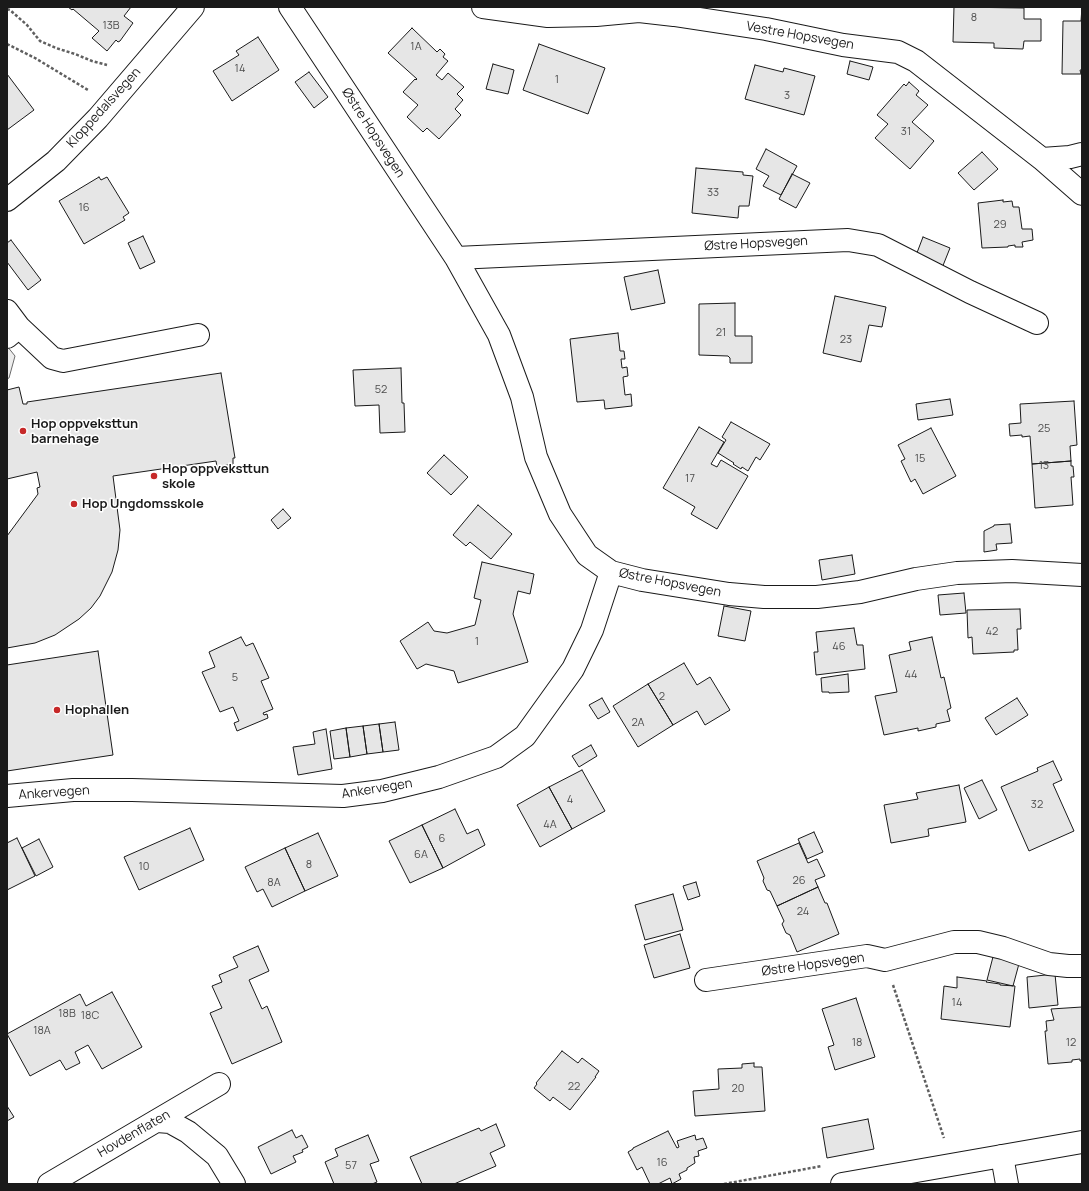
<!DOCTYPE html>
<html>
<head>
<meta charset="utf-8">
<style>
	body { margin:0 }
	#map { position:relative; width:1089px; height:1191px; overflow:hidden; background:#fff; font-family:Manrope,sans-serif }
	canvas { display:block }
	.frame { position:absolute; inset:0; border:8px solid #1a1a1a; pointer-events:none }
</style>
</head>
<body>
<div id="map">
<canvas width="1089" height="1191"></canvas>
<div class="frame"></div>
</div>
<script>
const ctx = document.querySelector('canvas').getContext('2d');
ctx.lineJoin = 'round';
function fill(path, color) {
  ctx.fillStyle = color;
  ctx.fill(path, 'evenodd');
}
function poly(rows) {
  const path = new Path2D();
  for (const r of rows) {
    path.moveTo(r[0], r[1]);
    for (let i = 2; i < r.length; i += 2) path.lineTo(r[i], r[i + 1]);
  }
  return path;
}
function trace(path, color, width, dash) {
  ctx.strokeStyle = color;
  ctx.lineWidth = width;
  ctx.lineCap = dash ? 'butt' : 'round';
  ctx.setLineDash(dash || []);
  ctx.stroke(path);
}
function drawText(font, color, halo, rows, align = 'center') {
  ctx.font = font + ' Manrope,sans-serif';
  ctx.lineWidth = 3;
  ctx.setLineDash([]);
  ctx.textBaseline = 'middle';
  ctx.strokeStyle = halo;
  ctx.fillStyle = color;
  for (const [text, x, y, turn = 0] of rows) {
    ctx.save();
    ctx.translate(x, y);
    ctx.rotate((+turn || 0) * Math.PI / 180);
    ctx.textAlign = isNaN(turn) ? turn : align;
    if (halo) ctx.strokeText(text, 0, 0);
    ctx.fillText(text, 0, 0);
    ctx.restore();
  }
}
const parking = poly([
	[7,346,15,356,9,378,7,379,7,346]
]);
fill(parking, '#ededed');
trace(parking, '#6a6a6a', 1);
const building = poly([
	[68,7,131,7,124,16,133,23,120,41,118,42,116,40,107,51,92,38,99,31,73,9,72,10,68,7],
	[954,7,1024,8,1024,19,1041,19,1041,41,1024,41,1023,49,994,48,994,43,953,42,954,7],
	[1082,7,1082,70,1080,70,1081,74,1062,74,1063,21,1081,21,1082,7],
	[412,28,437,52,440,49,445,54,443,57,448,61,436,75,442,80,448,73,464,87,457,94,463,100,455,109,461,115,439,139,427,128,423,132,407,117,418,105,403,92,415,79,416,80,417,79,388,53,412,28],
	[258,37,279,70,232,101,213,71,239,55,236,51,258,37],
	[539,44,605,68,588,114,523,90,539,44],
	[850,61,873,67,869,80,847,74,850,61],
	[493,64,514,70,508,94,486,89,493,64],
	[755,65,783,72,784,68,815,76,804,115,745,99,755,65],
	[309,72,328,97,314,108,295,82,309,72],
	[7,74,34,110,7,130,7,74],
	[909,82,919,91,916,95,928,105,912,122,934,141,910,169,875,138,888,124,877,115,904,84,906,86,909,82],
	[766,149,797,166,781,195,763,186,769,176,756,169,766,149],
	[982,152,998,169,974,190,958,173,982,152],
	[696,168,743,172,743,175,753,176,749,206,739,206,738,218,692,213,696,168],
	[792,174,810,183,796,208,779,199,792,174],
	[99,177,101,180,107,177,129,213,123,217,125,220,84,244,59,201,99,177],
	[1003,200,1003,202,1012,201,1013,207,1019,207,1022,229,1032,229,1033,240,1022,242,1023,247,1015,247,1015,245,1008,246,1008,247,982,248,978,203,1003,200],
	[143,236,155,262,140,269,128,243,143,236],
	[923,237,950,248,942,268,915,258,923,237],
	[11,240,41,280,28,290,7,262,7,243,11,240],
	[658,270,665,303,631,310,624,277,658,270],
	[835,296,886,307,882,327,869,325,861,362,823,353,835,296],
	[735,303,735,336,752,336,752,363,730,363,730,358,728,356,699,355,699,304,735,303],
	[618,333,620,351,624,351,625,359,621,359,622,368,627,367,628,376,623,377,625,395,631,394,632,406,605,409,604,400,577,402,570,339,618,333],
	[401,368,402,403,404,403,405,432,380,433,379,405,355,406,353,370,401,368],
	[221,373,235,458,233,458,233,464,217,467,216,461,113,476,120,530,118,550,112,572,100,596,91,608,79,619,55,635,35,643,7,648,7,536,38,494,37,488,40,487,37,472,7,479,7,390,19,387,23,404,27,404,27,402,221,373],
	[950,399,953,415,918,420,916,404,950,399],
	[1074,401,1077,445,1070,446,1071,461,1032,464,1030,436,1022,437,1022,435,1010,436,1009,424,1021,423,1020,404,1074,401],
	[731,422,770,444,760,460,756,457,748,471,742,467,741,469,733,464,734,463,718,453,726,440,722,437,731,422],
	[699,427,724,442,711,464,717,467,721,460,748,476,717,529,691,514,695,507,663,488,699,427],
	[931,428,956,476,923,494,915,479,911,482,901,461,905,459,898,445,931,428],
	[444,455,468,477,451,495,427,473,444,455],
	[1071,461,1071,466,1073,466,1074,477,1071,477,1073,505,1035,508,1032,464,1071,461],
	[478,505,512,534,491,559,470,542,466,546,453,535,478,505],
	[283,509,291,518,278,529,271,520,283,509],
	[1010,524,1012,543,996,544,997,550,984,552,984,531,994,526,994,525,1010,524],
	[852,555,855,574,822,580,819,560,852,555],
	[482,562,534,574,530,594,518,591,513,614,528,662,458,683,454,671,426,664,417,669,400,641,428,622,434,631,447,633,475,625,481,600,474,598,482,562],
	[964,593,966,613,940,615,938,595,964,593],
	[724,606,751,611,745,641,718,636,724,606],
	[1020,609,1021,629,1017,629,1018,650,1014,650,1014,652,973,654,972,637,968,638,967,610,1020,609],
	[854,628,857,645,863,645,865,669,816,675,814,652,818,652,816,632,854,628],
	[241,637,246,646,253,643,269,678,261,681,273,709,263,713,264,715,267,714,268,718,237,731,234,723,239,721,233,707,220,712,202,672,215,667,209,652,241,637],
	[932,637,941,678,944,677,951,708,947,710,950,721,936,724,936,727,918,731,918,728,884,735,875,696,897,692,889,655,911,650,909,642,932,637],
	[98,651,113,755,7,771,7,665,98,651],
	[684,663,697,685,710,677,730,710,705,725,697,711,673,725,648,684,684,663],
	[848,674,849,692,829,693,829,692,822,692,821,678,848,674],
	[648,684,673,725,638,747,613,706,648,684],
	[602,698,610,712,598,719,589,705,602,698],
	[1017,698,1028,715,996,735,985,718,1017,698],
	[395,722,399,750,383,752,379,724,395,722],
	[379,724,383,752,367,754,363,726,379,724],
	[363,726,367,754,350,757,346,728,363,726],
	[346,728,350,757,334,759,330,731,346,728],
	[326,729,332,769,298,775,293,747,315,744,313,732,326,729],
	[591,745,597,756,579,767,572,756,591,745],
	[1053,761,1062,780,1053,784,1074,831,1029,851,1001,787,1038,771,1037,768,1053,761],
	[582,770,605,811,572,829,549,787,582,770],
	[982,780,997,810,979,819,964,788,982,780],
	[959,785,966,822,928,829,929,836,891,843,884,805,918,799,916,793,959,785],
	[549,787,572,829,540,847,517,805,549,787],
	[455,809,467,834,478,829,485,845,443,868,422,825,455,809],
	[422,825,443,868,410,883,389,841,422,825],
	[190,828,204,860,139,890,124,857,190,828],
	[814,832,823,852,807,859,798,839,814,832],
	[318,833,338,876,305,891,285,848,318,833],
	[17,838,35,876,7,890,7,843,17,838],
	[39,839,53,867,36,876,22,848,39,839],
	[799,843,808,863,817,859,825,876,815,880,818,887,777,906,770,891,767,890,763,881,764,878,757,861,799,843],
	[285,848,305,891,272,907,263,889,257,892,245,867,285,848],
	[696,882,700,896,688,900,683,886,696,882],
	[818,887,825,903,827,903,839,934,797,952,790,935,786,933,782,924,784,921,777,906,818,887],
	[673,894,683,930,645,940,635,905,673,894],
	[680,934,690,968,654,978,644,945,680,934],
	[258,946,269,971,249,980,262,1009,267,1006,282,1042,232,1064,210,1013,222,1008,212,986,222,982,219,975,238,967,233,957,258,946],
	[994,953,1020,960,1013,986,987,980,994,953],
	[1055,974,1058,1005,1029,1008,1027,977,1055,974],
	[957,977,987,981,986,982,1000,984,1000,985,1015,986,1010,1027,941,1019,944,986,957,988,957,977],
	[112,992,142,1047,102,1069,88,1045,75,1052,80,1063,66,1070,60,1060,30,1076,7,1034,80,994,86,1006,112,992],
	[856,998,875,1057,835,1070,828,1047,834,1045,822,1009,856,998],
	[1082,1007,1082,1061,1080,1061,1080,1059,1072,1060,1072,1062,1048,1064,1045,1031,1047,1031,1046,1021,1054,1020,1051,1009,1082,1007],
	[562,1051,578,1063,582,1058,599,1071,595,1077,596,1077,570,1110,553,1097,550,1101,534,1088,537,1084,536,1083,562,1051],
	[754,1063,754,1067,762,1067,765,1111,695,1116,693,1091,719,1089,718,1069,742,1068,742,1064,754,1063],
	[7,1106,14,1117,7,1121,7,1106],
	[868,1119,874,1149,827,1158,822,1128,868,1119],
	[496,1124,505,1146,490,1153,496,1166,454,1184,422,1184,410,1157,479,1128,481,1131,496,1124],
	[292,1130,296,1138,302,1135,308,1147,302,1150,303,1152,293,1156,296,1162,271,1174,258,1147,292,1130],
	[668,1131,677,1148,679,1147,677,1141,695,1135,696,1140,703,1138,707,1148,698,1151,699,1156,694,1157,695,1163,687,1168,687,1170,679,1174,681,1179,672,1184,670,1178,658,1184,650,1184,642,1167,637,1170,628,1152,633,1149,633,1148,668,1131],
	[368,1135,379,1161,370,1164,377,1182,372,1184,334,1184,325,1162,338,1156,335,1149,368,1135]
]);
fill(building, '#e6e6e6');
trace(building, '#1a1a1a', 1);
const minor = poly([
	[290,7,456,258,499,335,522,397,536,457,560,514,587,555,611,572,642,580,729,594,764,597,817,597,860,592,916,579,957,573,1012,571,1082,575],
	[483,7,548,16,596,15,639,11,674,15,766,29,843,45,898,52,916,61,1042,159,1070,157,1082,154],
	[1042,159,1082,194],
	[7,200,56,161,98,118,193,7],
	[456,258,848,240,878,245,970,292,1037,323],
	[7,311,19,327,7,337],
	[19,327,52,358,63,361,198,335],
	[7,796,73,790,132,790,343,796,382,791,439,777,496,757,525,736,573,669,592,630,611,572],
	[706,980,867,956,885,960,954,942,978,942,1003,948,1049,964,1068,966,1082,966],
	[157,1121,170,1122,188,1132,217,1156,234,1184],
	[1002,1156,1007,1184],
	[49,1184,219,1084]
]);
const major = poly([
	[842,1184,1082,1142]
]);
trace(minor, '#1a1a1a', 24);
trace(major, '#1a1a1a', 24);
trace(poly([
	[7,9,10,10,27,25,40,41,56,48,75,54,92,61,107,65],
	[7,44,35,58,88,90],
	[893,985,944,1138],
	[724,1184,822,1166]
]), '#5f5f5f', 2.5, [3, 2]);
trace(minor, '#fff', 22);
trace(major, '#fff', 22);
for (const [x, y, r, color] of [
	[23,431,4,"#c62828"],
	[154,476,4,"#c62828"],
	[74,504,4,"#c62828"],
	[57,710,4,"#c62828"]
]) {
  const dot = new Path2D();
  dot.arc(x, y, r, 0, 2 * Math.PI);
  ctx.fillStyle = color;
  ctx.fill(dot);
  trace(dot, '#fff', 1.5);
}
drawText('11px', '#4d4d4d', null, [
	["8",974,18],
	["13B",111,26],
	["1A",416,47],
	["14",240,69],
	["1",557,80],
	["3",787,96],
	["31",906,132],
	["33",713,193],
	["16",84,208],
	["29",1000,225],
	["21",721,333],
	["23",846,340],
	["52",381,390],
	["25",1044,429],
	["15",920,459],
	["13",1044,466],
	["17",690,479],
	["42",992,632],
	["1",477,642],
	["46",839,647],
	["44",911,675],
	["5",235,678],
	["2",662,697],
	["2A",638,723],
	["4",570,800],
	["32",1037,805],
	["4A",550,825],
	["6",442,839],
	["6A",421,855],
	["8",309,865],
	["10",144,867],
	["26",799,881],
	["8A",274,883],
	["24",803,912],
	["14",957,1003],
	["18B",67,1014],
	["18C",90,1016],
	["18A",42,1031],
	["18",857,1043],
	["12",1071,1043],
	["22",574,1087],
	["20",738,1089],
	["16",662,1163],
	["57",351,1166]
]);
drawText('13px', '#1a1a1a', '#fff', [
	["Vestre Hopsvegen",800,36,10],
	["Kloppedalsvegen",104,108,-48],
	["Østre Hopsvegen",373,133,57],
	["Østre Hopsvegen",756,244,-3],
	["Østre Hopsvegen",670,583,11],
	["Ankervegen",377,789,-9],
	["Ankervegen",54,793,-4],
	["Østre Hopsvegen",813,965,-8],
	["Hovdenflaten",134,1134,-30]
]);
drawText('bold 13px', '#1a1a1a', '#fff', [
	["Hop oppveksttun",31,424],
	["barnehage",31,439],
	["Hop oppveksttun",162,469],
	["skole",162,484],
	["Hop Ungdomsskole",82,504],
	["Hophallen",65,710]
], 'left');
</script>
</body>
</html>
